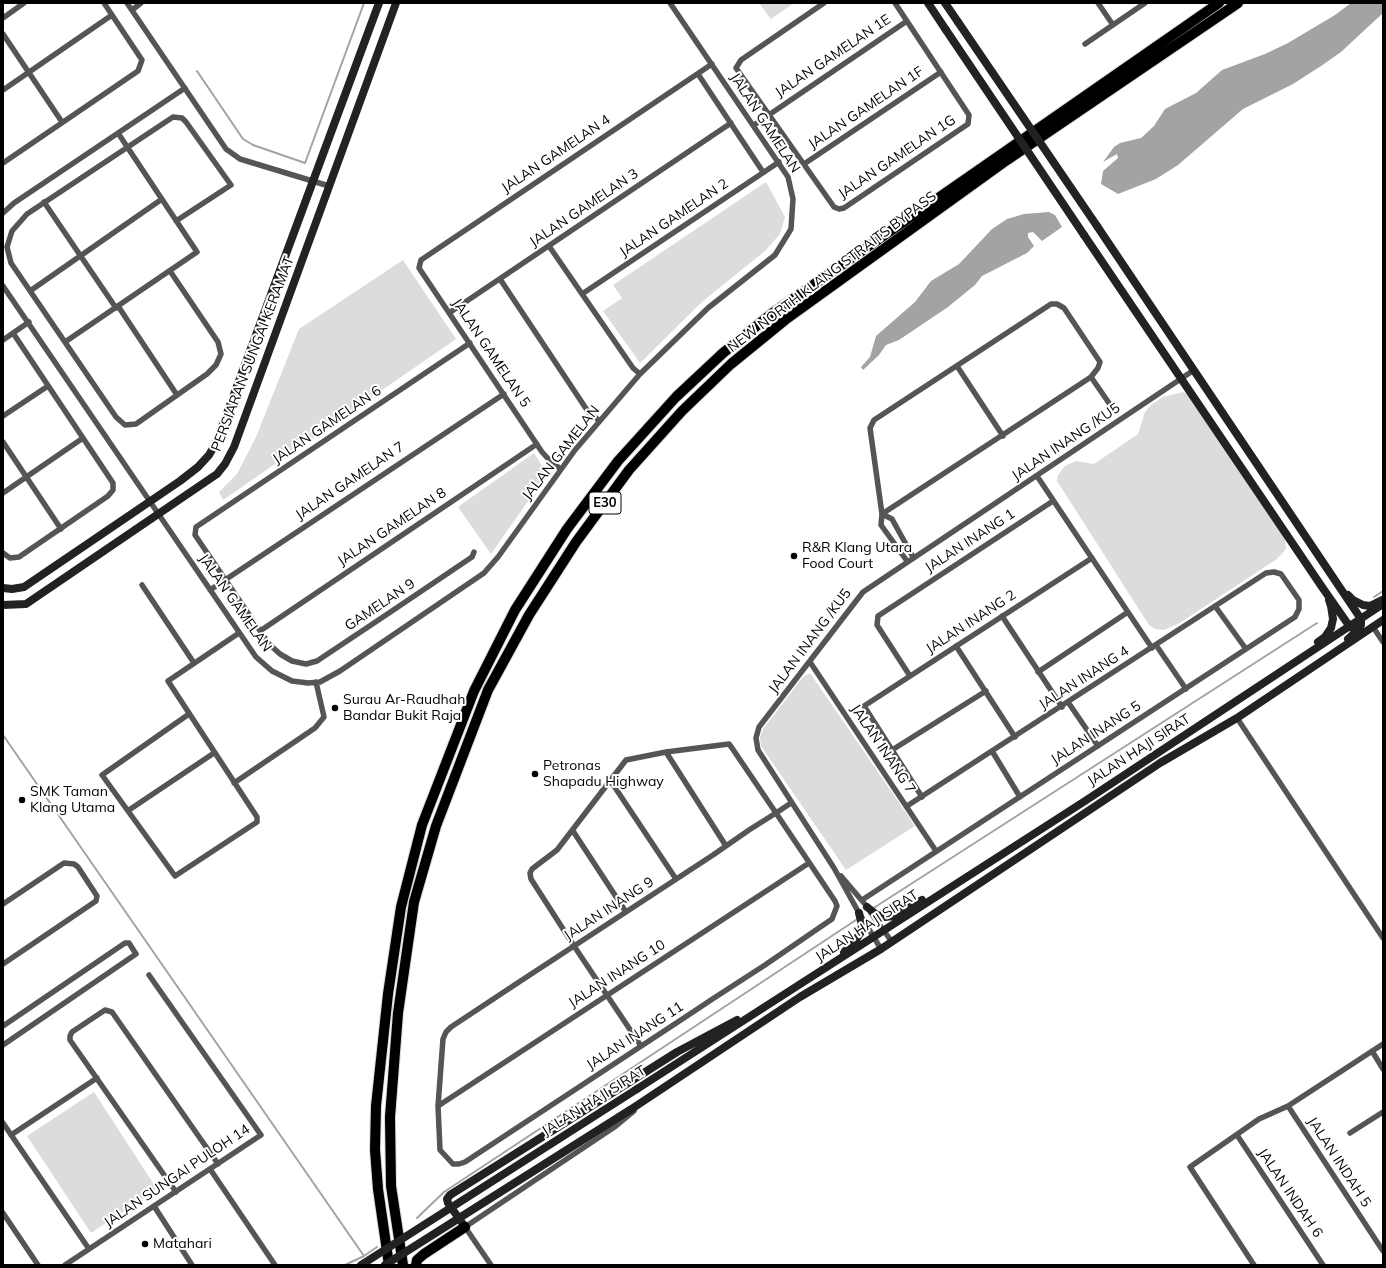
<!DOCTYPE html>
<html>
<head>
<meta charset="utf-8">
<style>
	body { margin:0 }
	#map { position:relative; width:1386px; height:1268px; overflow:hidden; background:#fff; font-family:Mulish,sans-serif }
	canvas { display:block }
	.frame { position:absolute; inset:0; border:4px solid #000; pointer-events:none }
</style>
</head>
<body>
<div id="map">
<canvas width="1386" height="1268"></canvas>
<div class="frame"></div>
</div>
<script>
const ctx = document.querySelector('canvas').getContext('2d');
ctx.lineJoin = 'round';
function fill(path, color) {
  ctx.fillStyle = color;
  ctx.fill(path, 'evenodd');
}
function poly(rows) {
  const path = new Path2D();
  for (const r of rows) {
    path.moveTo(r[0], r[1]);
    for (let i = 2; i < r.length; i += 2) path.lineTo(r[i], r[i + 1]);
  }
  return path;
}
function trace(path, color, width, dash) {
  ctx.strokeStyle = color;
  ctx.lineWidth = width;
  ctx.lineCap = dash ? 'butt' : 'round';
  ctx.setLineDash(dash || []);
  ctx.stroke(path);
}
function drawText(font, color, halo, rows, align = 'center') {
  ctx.font = font + ' Mulish,sans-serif';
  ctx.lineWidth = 4;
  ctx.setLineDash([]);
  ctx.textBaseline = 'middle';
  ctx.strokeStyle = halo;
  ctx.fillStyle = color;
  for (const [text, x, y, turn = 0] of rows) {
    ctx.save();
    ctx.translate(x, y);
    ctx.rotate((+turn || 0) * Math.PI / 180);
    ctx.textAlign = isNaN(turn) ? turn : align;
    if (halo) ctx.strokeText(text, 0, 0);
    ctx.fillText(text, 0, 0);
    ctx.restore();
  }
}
fill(poly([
	[759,3,794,3,771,19],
	[766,182,785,217,780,234,765,251,703,301,640,363,603,311,622,298,613,285],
	[403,260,456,339,223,500,219,492,237,474,256,437,299,329],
	[1183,392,1187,394,1285,537,1286,549,1277,559,1178,624,1164,630,1155,629,1149,625,1057,481,1058,475,1065,466,1076,461,1094,464,1138,434,1145,412,1151,405,1163,397],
	[534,453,547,474,491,554,458,507],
	[810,673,915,826,846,870,761,746,760,737,763,729,803,677],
	[94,1092,157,1189,91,1233,27,1136]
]), '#dcdcdc');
fill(poly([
	[1351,3,1383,3,1383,13,1341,52,1321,66,1293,84,1243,109,1178,165,1156,179,1118,194,1101,184,1103,171,1118,158,1117,154,1103,162,1114,147,1120,143,1141,138,1154,126,1165,109,1196,93,1222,70,1265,54,1288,43,1335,15],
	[1049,212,1055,215,1062,227,1042,241,1033,232,1028,233,1028,237,1034,246,1027,253,982,276,975,285,948,307,899,340,886,345,879,355,863,370,861,367,870,357,876,336,915,302,931,281,959,264,992,229,1007,219,1024,214]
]), '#a3a3a3');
trace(poly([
	[197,71,243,139,253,145,305,163,364,3],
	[1374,597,1383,591],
	[3,735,364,1256,345,1265],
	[872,909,1317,623],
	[417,1218,444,1192,859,918],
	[364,1256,377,1247]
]), '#a3a3a3', 2);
const highway = poly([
	[389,1265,378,1189,375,1150,376,1106,388,994,401,907,422,825,474,691,515,610,567,529,618,461,676,397,723,353,774,312,1219,3],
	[403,1265,391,1186,390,1117,398,1013,414,902,436,826,488,690,529,615,576,542,629,470,682,411,731,364,785,320,1007,160,1238,3],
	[416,1265,417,1260,424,1254,465,1227]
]);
trace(highway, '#dbdbdb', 12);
trace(poly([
	[127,3,226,149,240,159,329,186],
	[824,3,741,60,736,68,834,207,839,209,844,208,968,124,969,115,895,3],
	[1098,3,1113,25],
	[132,10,141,3],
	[3,18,24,3],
	[3,34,62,122],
	[1085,44,1145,3],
	[698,74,763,172],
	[3,90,112,15],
	[754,125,907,21],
	[3,163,138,71,142,60,104,3],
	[804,164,941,72],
	[44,202,116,308],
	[3,213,14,203,185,88],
	[549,246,633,368,640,374],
	[170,271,218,342,221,354,216,365,207,374,136,424,125,425,116,417,11,263,7,247,12,231,27,214,173,117,182,118,186,122,231,185,176,221],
	[500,279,589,413,600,421],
	[3,286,256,657,272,671,292,681,308,683,320,682,340,671,484,573,498,557,575,450,640,374,708,308,775,255,791,229,793,199,788,177,670,3],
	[30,291,162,199],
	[582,294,779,162],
	[118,306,177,395],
	[449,313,731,123],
	[3,340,29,322],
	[65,342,197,252,118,133],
	[470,343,196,527,195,535,269,644,280,654,292,661,306,664,317,661,386,615,472,557,474,552],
	[957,366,1003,436],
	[1091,377,1111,406],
	[3,416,48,386],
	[3,442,61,529],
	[561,469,552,463,542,452,419,268,421,260,712,64],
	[1037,476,1152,648],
	[3,493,83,438],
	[882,514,1091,377,1098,368,1100,362,1064,308,1057,304,1051,304,874,420,870,428,882,514,881,525,907,561],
	[882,514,892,519,913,557],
	[3,553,10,558,19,557,108,496,113,490,113,483,13,333],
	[142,585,194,663],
	[210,590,504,394],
	[1215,606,1246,649],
	[1002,616,1062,707],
	[1373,627,1383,642],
	[260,631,537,444],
	[1156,645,1186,689],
	[956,646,1015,737],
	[810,662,936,851],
	[1038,672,1128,612],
	[910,676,877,625,878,616,1053,501],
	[1068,702,1098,746],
	[189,714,102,775,175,876,257,822,257,817,168,681,239,633],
	[1237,718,1383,938],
	[892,750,986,691],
	[992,751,1020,797],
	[666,752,726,846],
	[610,780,676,879],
	[234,783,315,728,324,717,316,682],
	[922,797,864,706,1092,558],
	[129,810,214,753],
	[573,831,626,912],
	[841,876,864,903],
	[862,900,1295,617,1299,609,1299,600,1281,574,1274,572,1266,573,907,806],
	[3,904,64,863,74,864,78,867,97,896,96,901,3,964],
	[871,913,892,942],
	[881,949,859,913,834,868,758,750,756,738,759,727,863,592,1194,370],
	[3,1026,125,943,129,943,136,954,3,1045],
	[641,1046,574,946,531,879,530,873,532,869,557,850,626,760,666,752,729,744,732,748,776,813,835,901,837,906,832,919,765,965,714,998,693,1012,465,1162,459,1164,453,1164,440,1150,438,1106,443,1039,446,1032,451,1027,516,984,574,946,713,855,749,830,776,813,791,803],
	[1372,1051,1383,1069],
	[438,1106,809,863],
	[1288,1106,1383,1251],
	[3,1123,89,1249],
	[1350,1133,1383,1112],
	[11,1135,97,1078],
	[1237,1135,1323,1265],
	[210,1169,275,1265],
	[176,1192,70,1040,70,1036,72,1032,105,1010,112,1012,218,1164],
	[154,1206,192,1265],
	[3,1213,38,1265],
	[65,1265,261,1135,149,975],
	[491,1265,465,1227,616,1126,634,1111],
	[1254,1265,1190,1167,1259,1119,1288,1106,1383,1044]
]), '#555', 5.5);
trace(poly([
	[928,3,946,30],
	[945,3,958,22],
	[1097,226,1361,619,1361,625,1358,630,1348,639],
	[1084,235,1322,587,1350,627,1354,628],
	[3,588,12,589,24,587,180,481,198,467,209,455,216,443,379,3],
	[1348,595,1353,600,1363,605,1370,606,1382,600],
	[3,605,26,604,217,474,225,464,234,447,396,3],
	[1318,642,1325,637,1331,628,1333,619,1331,606,1329,600],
	[867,907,877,915,885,917,893,916,922,900],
	[844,952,853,944,861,932,862,925,859,913],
	[637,1089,1085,801,1383,604],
	[630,1110,800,997,881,949,1160,763,1237,718,1383,620],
	[465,1227,448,1203,447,1199,450,1195,677,1052,737,1020]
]), '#222', 8);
trace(highway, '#000', 10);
trace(poly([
	[958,22,1097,226],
	[946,30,1084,235],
	[361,1265,637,1089],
	[385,1265,630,1110]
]), '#222', 8);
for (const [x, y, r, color] of [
	[794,556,4,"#000"],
	[335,708,4,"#000"],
	[535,774,4,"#000"],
	[22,800,4,"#000"],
	[145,1244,4,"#000"]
]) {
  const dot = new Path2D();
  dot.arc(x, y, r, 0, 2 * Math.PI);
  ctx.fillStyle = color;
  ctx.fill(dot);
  trace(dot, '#fff', 1.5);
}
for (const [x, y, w] of [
	[605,503,32]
]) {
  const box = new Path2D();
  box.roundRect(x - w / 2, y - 11, w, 22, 3);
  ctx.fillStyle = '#fff';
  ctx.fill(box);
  trace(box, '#000', 1);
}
drawText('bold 13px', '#000', null, [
	["E30",605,503]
]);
drawText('14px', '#000', '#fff', [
	["JALAN GAMELAN 1E",833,56,-34],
	["JALAN GAMELAN 1F",866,108,-34],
	["JALAN GAMELAN",765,123,57],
	["JALAN GAMELAN 4",556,154,-34],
	["JALAN GAMELAN 1G",897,157,-34],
	["JALAN GAMELAN 3",584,208,-34],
	["JALAN GAMELAN 2",674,218,-34],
	["NEW NORTH KLANG STRAITS BYPASS",832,272,-37],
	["JALAN GAMELAN 5",491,353,56],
	["PERSIARAN SUNGAI KERAMAT",253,354,-69],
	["JALAN GAMELAN 6",327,425,-34],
	["JALAN INANG /KU5",1066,442,-34],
	["JALAN GAMELAN",561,453,-52],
	["JALAN GAMELAN 7",350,481,-34],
	["JALAN GAMELAN 8",392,527,-34],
	["JALAN INANG 1",970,541,-33],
	["JALAN GAMELAN",235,603,55],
	["GAMELAN 9",380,605,-34],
	["JALAN INANG 2",971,622,-33],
	["JALAN INANG /KU5",810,641,-53],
	["JALAN INANG 4",1084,678,-33],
	["JALAN INANG 5",1096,733,-33],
	["JALAN INANG 7",883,749,56],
	["JALAN HAJI SIRAT",1139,750,-33],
	["JALAN INANG 9",609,909,-33],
	["JALAN HAJI SIRAT",867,926,-33],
	["JALAN INANG 10",617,974,-33],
	["JALAN INANG 11",635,1036,-33],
	["JALAN HAJI SIRAT",594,1101,-32],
	["JALAN INDAH 5",1339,1162,57],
	["JALAN SUNGAI PULOH 14",177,1176,-34],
	["JALAN INDAH 6",1290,1193,56]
]);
drawText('14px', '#000', '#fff', [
	["R&R Klang Utara",802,548],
	["Food Court",802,564],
	["Surau Ar-Raudhah",343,700],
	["Bandar Bukit Raja",343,716],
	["Petronas",543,766],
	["Shapadu Highway",543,782],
	["SMK Taman",30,792],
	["Klang Utama",30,808],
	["Matahari",153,1244]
], 'left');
</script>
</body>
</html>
